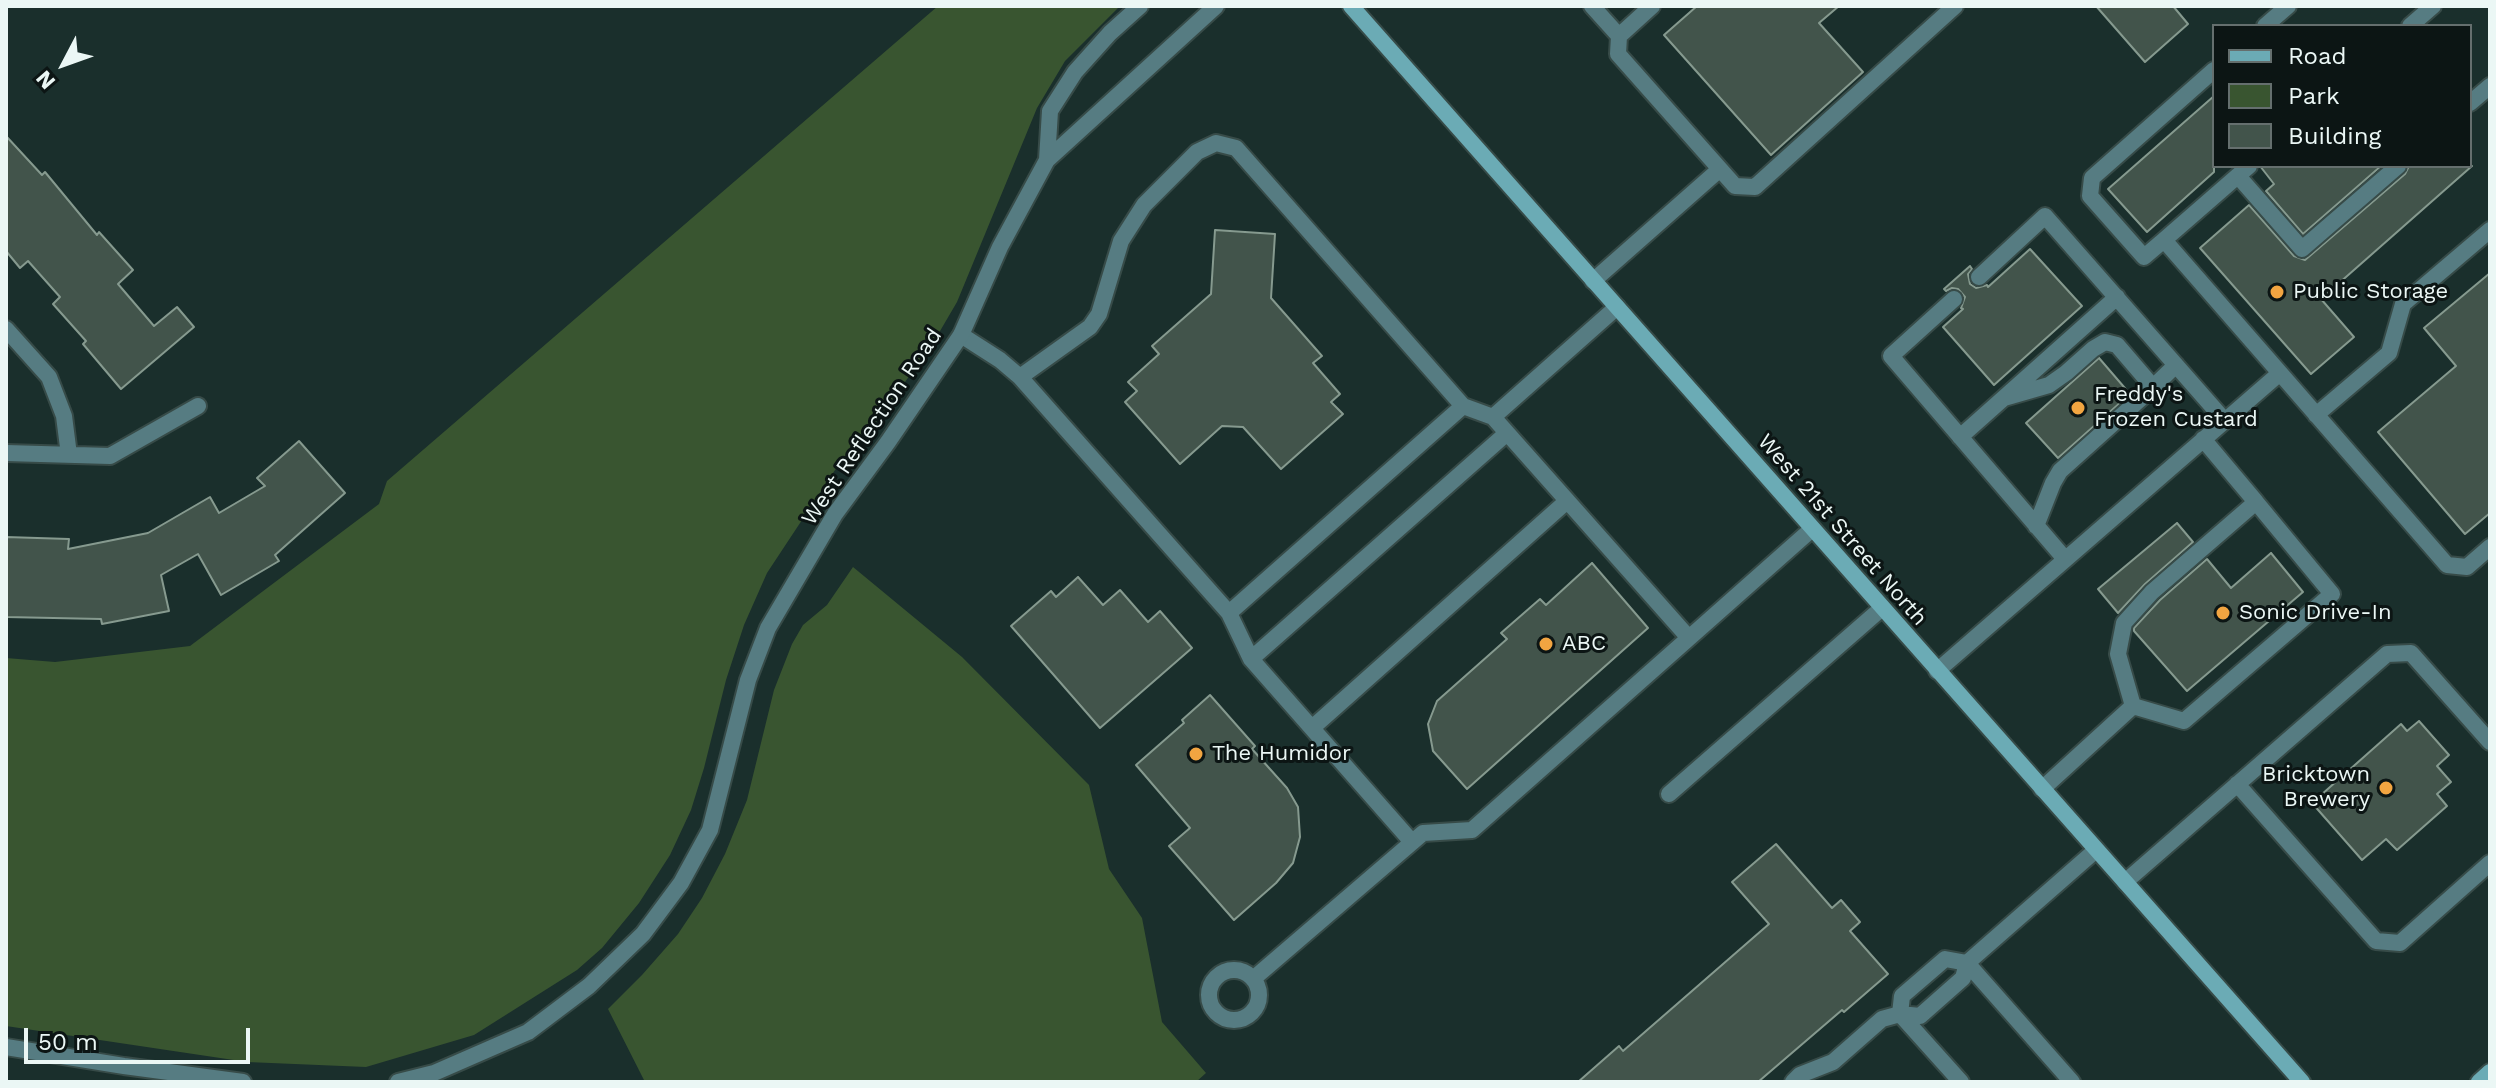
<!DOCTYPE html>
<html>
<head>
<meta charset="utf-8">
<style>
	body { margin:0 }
	#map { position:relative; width:2496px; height:1088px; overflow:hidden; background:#1a2f2c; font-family:"Work Sans",sans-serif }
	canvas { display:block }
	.frame { position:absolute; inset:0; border:8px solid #ebf7f5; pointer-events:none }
	.legend { position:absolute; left:2212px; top:24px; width:260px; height:144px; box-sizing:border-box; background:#0c1514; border:2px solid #656f6e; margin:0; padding:10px 14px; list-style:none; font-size:24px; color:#ebf7f5 }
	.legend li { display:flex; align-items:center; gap:16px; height:40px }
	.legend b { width:40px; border:2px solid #656f6e }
	.north { position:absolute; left:24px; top:24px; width:80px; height:80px; -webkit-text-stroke:6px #0c1514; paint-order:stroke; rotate:229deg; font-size:22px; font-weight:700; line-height:32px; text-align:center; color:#ebf7f5 }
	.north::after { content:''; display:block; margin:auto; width:28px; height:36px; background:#ebf7f5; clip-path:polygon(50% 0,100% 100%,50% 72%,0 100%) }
	.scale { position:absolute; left:24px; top:1028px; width:226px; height:36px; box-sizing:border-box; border:4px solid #ebf7f5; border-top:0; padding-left:10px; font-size:24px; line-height:28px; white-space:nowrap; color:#ebf7f5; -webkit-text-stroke:6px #0c1514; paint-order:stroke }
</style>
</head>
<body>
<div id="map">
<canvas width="2496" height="1088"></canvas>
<div class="frame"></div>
<ul class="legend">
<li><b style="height:10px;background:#6babb5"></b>Road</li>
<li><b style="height:22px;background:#395530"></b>Park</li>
<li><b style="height:22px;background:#42544b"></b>Building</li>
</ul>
<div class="north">N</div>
<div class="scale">50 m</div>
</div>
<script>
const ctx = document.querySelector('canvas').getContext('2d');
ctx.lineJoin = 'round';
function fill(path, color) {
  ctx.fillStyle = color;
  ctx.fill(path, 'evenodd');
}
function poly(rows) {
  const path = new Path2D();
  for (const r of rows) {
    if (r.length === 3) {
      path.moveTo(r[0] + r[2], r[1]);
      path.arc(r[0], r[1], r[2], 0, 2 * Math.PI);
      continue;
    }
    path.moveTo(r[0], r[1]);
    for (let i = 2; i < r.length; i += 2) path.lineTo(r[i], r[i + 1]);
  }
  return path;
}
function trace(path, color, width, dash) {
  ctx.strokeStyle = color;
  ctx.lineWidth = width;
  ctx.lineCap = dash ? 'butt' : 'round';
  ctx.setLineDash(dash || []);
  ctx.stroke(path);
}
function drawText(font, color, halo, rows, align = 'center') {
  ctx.font = font + ' "Work Sans",sans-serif';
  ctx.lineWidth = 6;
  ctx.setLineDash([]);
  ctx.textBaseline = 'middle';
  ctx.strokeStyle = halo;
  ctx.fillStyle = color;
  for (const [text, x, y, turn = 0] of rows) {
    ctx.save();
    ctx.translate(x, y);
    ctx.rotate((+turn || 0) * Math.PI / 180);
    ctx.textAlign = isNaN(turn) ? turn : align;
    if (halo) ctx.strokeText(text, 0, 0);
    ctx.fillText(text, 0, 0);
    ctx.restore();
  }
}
fill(poly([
	[938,6,1120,6,1065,61,1037,108,957,302,933,343,877,421,835,470,767,573,744,625,726,680,704,768,691,810,670,855,639,903,602,948,577,970,474,1035,366,1067,247,1062,6,1026,6,658,55,662,190,646,379,504,387,481],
	[853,567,962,657,1089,785,1109,869,1142,918,1162,1022,1206,1073,1196,1082,645,1082,608,1009,642,975,678,934,702,898,725,854,747,800,774,690,792,644,803,625,827,605]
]), '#395530');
const building = poly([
	[1697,6,1839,6,1819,23,1863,72,1771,155,1664,35,1697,6],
	[2096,6,2173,6,2188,24,2145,62,2096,6],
	[2214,96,2214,172,2147,232,2108,189,2214,96],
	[6,136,42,175,45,172,97,235,99,232,133,270,118,284,154,326,177,307,194,327,121,389,83,344,86,341,53,304,60,297,28,261,20,268,6,251,6,136],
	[2260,166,2381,166,2303,234,2266,191,2274,184,2260,166],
	[2409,166,2472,166,2321,299,2354,337,2311,374,2200,248,2249,205,2294,256,2305,260,2405,174,2409,166],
	[1215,230,1275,234,1271,298,1322,356,1313,363,1340,394,1331,402,1343,414,1281,469,1243,427,1222,426,1180,464,1125,402,1137,391,1128,382,1159,354,1152,346,1211,294,1215,230],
	[2030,249,2082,306,1994,385,1943,327,1963,309,1961,308,1965,297,1958,289,1952,288,1946,291,1944,289,1970,266,1972,269,1968,274,1970,284,1976,288,1987,285,1988,287,2030,249],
	[2490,273,2490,513,2465,534,2378,432,2456,366,2424,328,2490,273],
	[2099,358,2130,394,2058,458,2026,423,2099,358],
	[299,441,345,493,275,555,279,561,221,595,198,554,161,575,169,611,102,624,101,619,6,617,6,537,69,539,68,549,148,533,210,497,219,513,265,486,257,478,299,441],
	[2177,523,2193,542,2145,584,2118,613,2098,589,2177,523],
	[2271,553,2303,592,2187,691,2134,631,2134,628,2160,600,2207,559,2231,588,2271,553],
	[1592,563,1648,628,1467,789,1433,751,1428,724,1437,701,1507,639,1501,633,1540,599,1546,605,1592,563],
	[1078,577,1103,605,1120,590,1148,622,1160,611,1192,648,1100,728,1011,626,1051,591,1056,597,1078,577],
	[1210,695,1255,746,1252,749,1287,788,1298,807,1300,837,1293,863,1276,883,1234,920,1169,846,1190,828,1136,765,1184,723,1182,720,1210,695],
	[2419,721,2449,755,2437,766,2451,782,2437,794,2447,806,2397,850,2386,839,2362,860,2312,803,2401,724,2407,731,2419,721],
	[1776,844,1832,908,1841,900,1860,922,1850,931,1888,974,1844,1012,1842,1010,1758,1082,1578,1082,1619,1046,1623,1051,1769,924,1732,882,1776,844]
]);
fill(building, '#42544b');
trace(building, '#869a8f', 2);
const lane = poly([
	[1592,6,1619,36],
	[1652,6,1619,36,1618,54,1735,186,1755,187,1955,6],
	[2265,26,2288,6],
	[2410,26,2433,6],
	[2470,103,2490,86],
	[2238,176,2302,249,2398,166],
	[2164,240,2249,166],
	[1979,277,2045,216,2225,421],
	[1593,281,1720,169],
	[1954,299,1891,356,2065,559],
	[961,335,1000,360,1020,377,1229,613,1463,406,1493,417,1617,307],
	[2280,373,2447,565,2467,567,2490,547],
	[1020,377,1090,327,1099,314,1121,241,1144,205,1197,152,1216,143,1236,148,1463,406],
	[2148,392,2176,365],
	[2004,398,2049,385,2066,373,2093,349,2105,342,2117,345,2147,380,2148,392,2060,471,2053,483,2036,526],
	[2316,415,2389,353,2403,304,2490,230],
	[1493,417,1689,638,1812,529],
	[1960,437,2117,297],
	[2203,439,2256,502],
	[1229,613,1251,659,1412,842],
	[1251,659,1507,433],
	[1937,671,2280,373,2164,240,2144,257,2090,196,2092,178,2214,70],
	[1312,728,1567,501],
	[2237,784,2376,941,2400,943,2490,863],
	[2042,789,2133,706,2118,654,2124,623,2152,592,2256,502,2332,594,2184,721,2133,706],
	[1669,794,1882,608],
	[2125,882,2387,654,2411,653,2490,742],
	[1234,995,25],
	[1253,979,1423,833,1472,830,1689,638],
	[1793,1082,1800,1075,1833,1062,1882,1019,1900,1014,1920,1016,1963,978,1967,963,2096,850],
	[1961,1082,1900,1014,1902,996,1945,959,1967,963,2072,1082]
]);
const street = poly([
	[1140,6,1110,33,1075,72,1050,111,1047,160,1216,6],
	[6,329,49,377,64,416,69,455],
	[6,453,110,456,198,406],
	[6,1047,124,1066,243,1082],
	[398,1082,434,1073,528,1032,589,986,643,934,681,883,710,830,748,680,768,628,835,514,888,442,961,335,1000,247,1047,160]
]);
const secondary = poly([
	[1351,6,2302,1082],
	[2479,1082,2490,1072]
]);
trace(lane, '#374b48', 20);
trace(street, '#374b48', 20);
trace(secondary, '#374b48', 20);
trace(lane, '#567c82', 16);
trace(street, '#567c82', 16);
trace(secondary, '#6babb5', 16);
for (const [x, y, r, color] of [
	[2277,292,8,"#f2a541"],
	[2078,408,8,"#f2a541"],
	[2223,613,8,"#f2a541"],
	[1546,644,8,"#f2a541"],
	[1196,754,8,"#f2a541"],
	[2386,788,8,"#f2a541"]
]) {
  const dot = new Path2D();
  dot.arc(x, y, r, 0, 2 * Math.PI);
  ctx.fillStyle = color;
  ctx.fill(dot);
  trace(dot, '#0c1514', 3);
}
drawText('22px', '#ebf7f5', '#0c1514', [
	["Public Storage",2293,292],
	["Freddy's",2094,395],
	["Frozen Custard",2094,420],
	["Sonic Drive-In",2239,613],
	["ABC",1562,644],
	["The Humidor",1212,754],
	["Bricktown",2370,775,"right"],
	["Brewery",2370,800,"right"]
], 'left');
drawText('22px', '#ebf7f5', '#0c1514', [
	["West Reflection Road",872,427,-56],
	["West 21st Street North",1842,530,49]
]);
</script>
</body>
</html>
